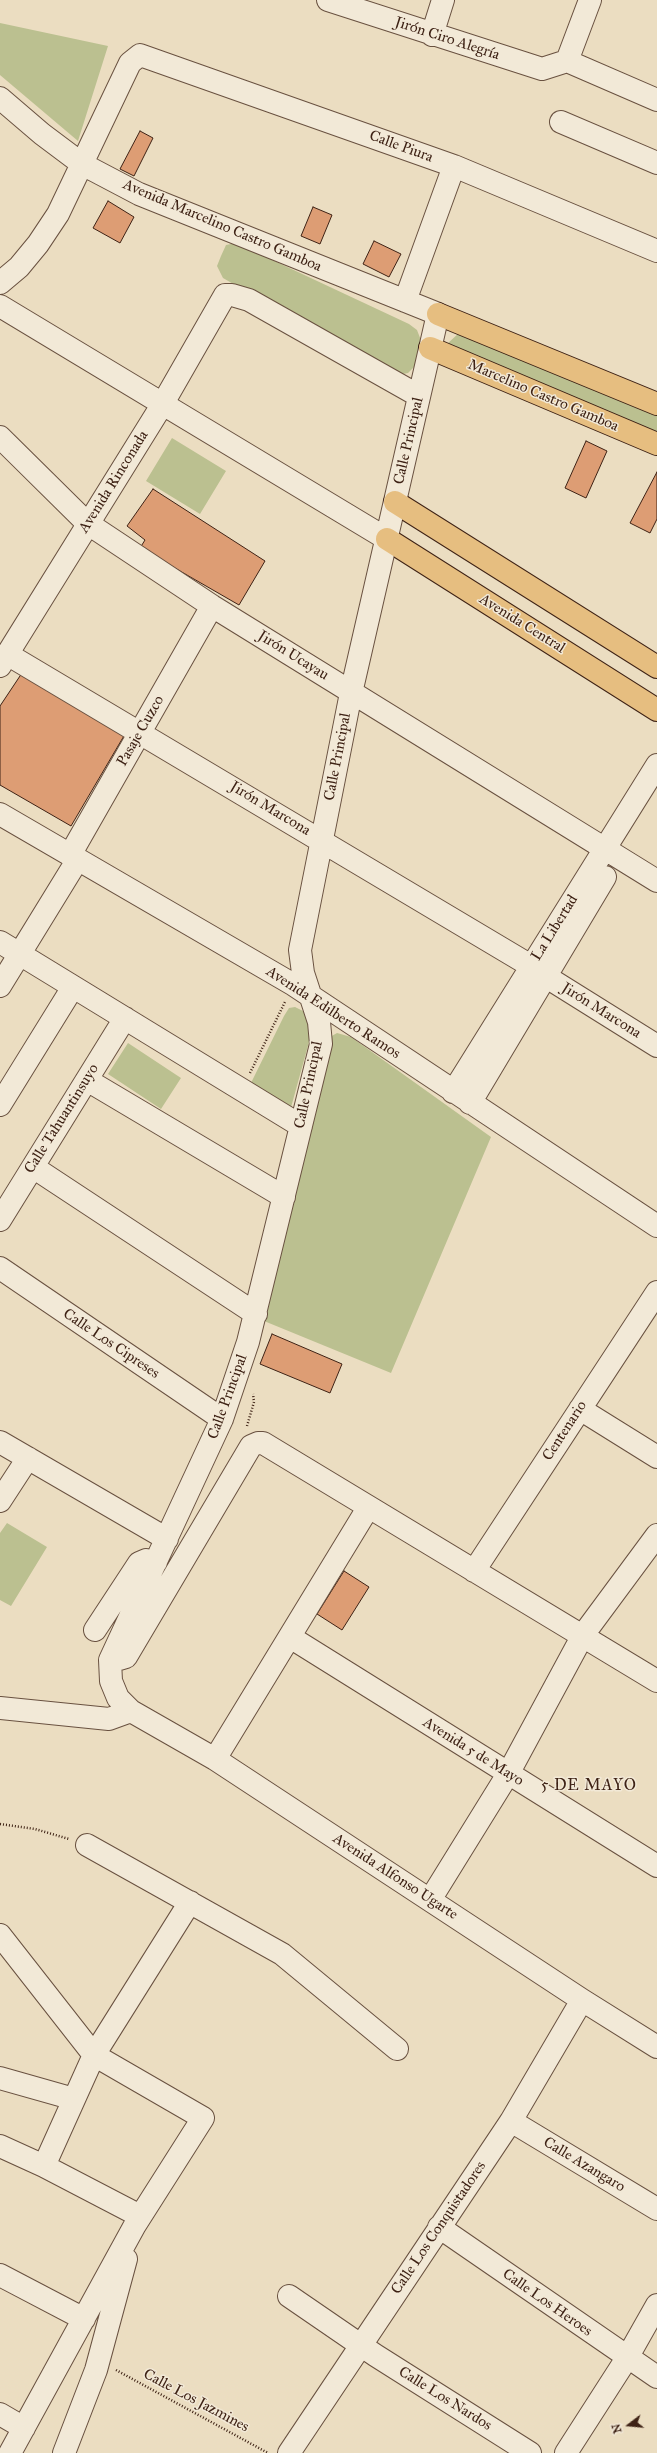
<!DOCTYPE html>
<html>
<head>
<meta charset="utf-8">
<style>
	body { margin:0 }
	#map { position:relative; width:657px; height:2453px; overflow:hidden; background:#ebddc1; font-family:"IM FELL Great Primer",serif }
	canvas { display:block }
	.north { position:absolute; left:609px; top:2405px; width:40px; height:40px; -webkit-text-stroke:3px #f2e9d7; paint-order:stroke; rotate:254deg; font-size:11px; font-weight:700; line-height:16px; text-align:center; color:#3e2215 }
	.north::after { content:''; display:block; margin:auto; width:14px; height:18px; background:#3e2215; clip-path:polygon(50% 0,100% 100%,50% 72%,0 100%) }
</style>
</head>
<body>
<div id="map">
<canvas width="657" height="2453"></canvas>
<div class="north">N</div>
</div>
<script>
const ctx = document.querySelector('canvas').getContext('2d');
ctx.lineJoin = 'round';
function fill(path, color) {
  ctx.fillStyle = color;
  ctx.fill(path, 'evenodd');
}
function poly(rows) {
  const path = new Path2D();
  for (const r of rows) {
    path.moveTo(r[0], r[1]);
    for (let i = 2; i < r.length; i += 2) path.lineTo(r[i], r[i + 1]);
  }
  return path;
}
function trace(path, color, width, dash) {
  ctx.strokeStyle = color;
  ctx.lineWidth = width;
  ctx.lineCap = dash ? 'butt' : 'round';
  ctx.setLineDash(dash || []);
  ctx.stroke(path);
}
function drawText(font, color, halo, rows, align = 'center') {
  ctx.font = font + ' "IM FELL Great Primer",serif';
  ctx.lineWidth = 3;
  ctx.setLineDash([]);
  ctx.textBaseline = 'middle';
  ctx.strokeStyle = halo;
  ctx.fillStyle = color;
  for (const [text, x, y, turn = 0] of rows) {
    ctx.save();
    ctx.translate(x, y);
    ctx.rotate((+turn || 0) * Math.PI / 180);
    ctx.textAlign = isNaN(turn) ? turn : align;
    if (halo) ctx.strokeText(text, 0, 0);
    ctx.fillText(text, 0, 0);
    ctx.restore();
  }
}
fill(poly([
	[0,23,108,46,78,141,0,75],
	[236,243,409,324,417,330,422,343,422,359,408,373,398,375,370,363,223,278,217,266,221,256,226,245],
	[459,333,657,411,657,435,447,344],
	[172,438,226,471,200,514,146,481],
	[295,1007,305,1012,314,1024,290,1111,249,1087,284,1016,289,1008],
	[337,1033,351,1037,491,1137,391,1373,264,1321,330,1037],
	[128,1043,181,1078,161,1109,108,1074],
	[7,1523,47,1547,11,1606,0,1600,0,1533]
]), '#bbc090');
const building = poly([
	[140,131,153,138,134,176,120,169,140,131],
	[108,201,134,217,120,243,93,228,108,201],
	[313,207,332,215,320,244,301,236,313,207],
	[374,241,401,254,389,277,363,264,374,241],
	[586,441,607,451,586,498,565,488,586,441],
	[657,472,657,519,650,533,630,523,657,472],
	[153,489,265,561,239,605,140,548,145,540,127,526,153,489],
	[24,670,128,729,71,826,0,785,0,706,24,670],
	[272,1334,342,1364,330,1393,260,1364,272,1334],
	[344,1571,369,1587,342,1630,317,1614,344,1571]
]);
fill(building, '#dd9d74');
trace(building, '#3e2215', 1);
const minor = poly([
	[328,0,542,69,567,61],
	[432,35,443,0],
	[567,61,657,100],
	[567,61,590,0],
	[0,98,42,134,82,164,139,194,438,314,351,693,300,950,303,973,319,1022,321,1044,248,1342,222,1419,110,1660,111,1681,118,1698,131,1711,215,1759,582,2000,657,2047],
	[561,122,657,163],
	[0,283,19,267,38,244,58,214,130,63,140,55,454,166,657,251],
	[405,301,454,166],
	[0,306,387,539],
	[0,437,87,523,212,606,657,881],
	[7,654,531,966],
	[0,666,162,405,225,295,232,295,249,300,419,396],
	[0,814,294,985,657,1226],
	[70,855,212,606],
	[0,942,301,1126],
	[545,976,657,1046],
	[0,986,78,859],
	[87,1080,284,1197],
	[453,1092,657,765],
	[470,1103,605,877],
	[0,1105,73,987],
	[33,1167,256,1314],
	[0,1220,125,1018],
	[0,1268,222,1419],
	[580,1409,657,1457],
	[0,1442,167,1539],
	[0,1501,28,1458],
	[474,1571,657,1292],
	[95,1630,139,1563,146,1560,156,1562],
	[290,1637,657,1866],
	[116,1660,126,1657,251,1446,258,1443,263,1443,657,1681],
	[0,1708,109,1719,131,1711],
	[215,1759,368,1508],
	[87,1845,282,1954,397,2049],
	[430,1900,508,1774,583,1635,657,1535],
	[0,1935,94,2055,203,2118,135,2225,10,2453],
	[0,2078,74,2099],
	[511,2121,657,2209],
	[0,2146,44,2166,140,2216],
	[44,2166,94,2055,190,1902],
	[439,2227,657,2377],
	[0,2275,84,2319],
	[289,2296,375,2355,530,2453],
	[0,2414,24,2428],
	[64,2453,96,2370,126,2259],
	[289,2453,511,2121,582,2000],
	[566,2453,627,2358,657,2305]
]);
const major = poly([
	[438,314,657,404],
	[430,348,657,444],
	[395,502,657,667],
	[387,539,657,710]
]);
trace(minor, '#695140', 24);
trace(major, '#3e2215', 24);
trace(poly([
	[250,1073,285,1002],
	[247,1426,254,1402,253,1394],
	[0,1824,35,1829,69,1839],
	[116,2370,268,2453]
]), '#3e2215', 2.5, [1, 2]);
trace(minor, '#f2e9d7', 22);
trace(major, '#e6be80', 22);
drawText('15px', '#3e2215', '#f2e9d7', [
	["Jirón Ciro Alegría",447,39,18],
	["Calle Piura",401,147,20],
	["Avenida Marcelino Castro Gamboa",222,226,23],
	["Marcelino Castro Gamboa",543,396,23],
	["Calle Principal",409,441,-77],
	["Avenida Rinconada",114,482,-58],
	["Avenida Central",522,624,32],
	["Jirón Ucayau",293,656,32],
	["Pasaje Cuzco",141,731,-60],
	["Calle Principal",338,757,-79],
	["Jirón Marcona",270,809,31],
	["La Libertad",555,928,-58],
	["Jirón Marcona",601,1011,32],
	["Avenida Edilberto Ramos",333,1013,33],
	["Calle Principal",309,1085,-78],
	["Calle Tahuantinsuyo",62,1119,-58],
	["Calle Los Cipreses",111,1344,34],
	["Calle Principal",228,1397,-70],
	["Centenario",565,1431,-57],
	["Avenida 5 de Mayo",473,1752,32],
	["Avenida Alfonso Ugarte",395,1877,33],
	["Calle Azangaro",584,2165,31],
	["Calle Los Conquistadores",439,2228,-56],
	["Calle Los Heroes",547,2303,35],
	["Calle Los Nardos",445,2399,32],
	["Calle Los Jazmines",196,2401,28]
]);
ctx.letterSpacing = '1px';
drawText('16px', '#3e2215', '#f2e9d7', [
	["5 DE MAYO",589,1786]
]);
ctx.letterSpacing = '0px';
</script>
</body>
</html>
